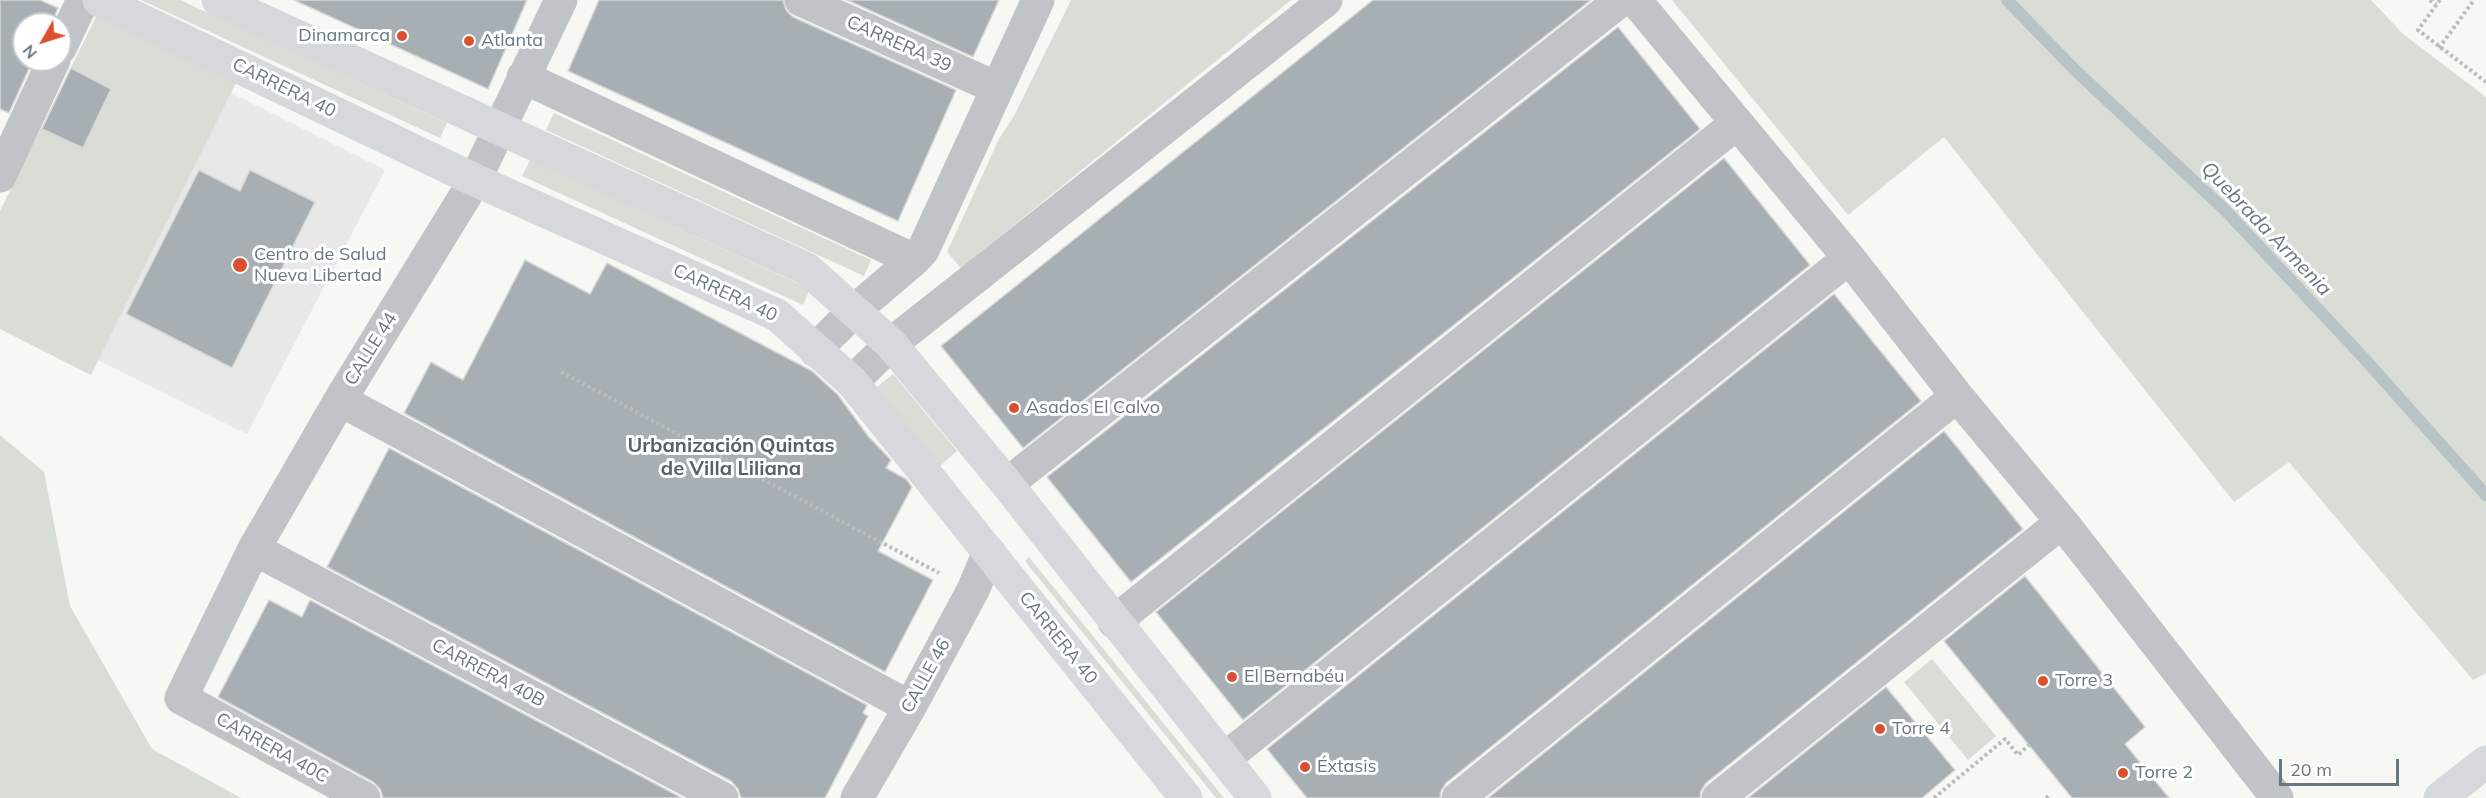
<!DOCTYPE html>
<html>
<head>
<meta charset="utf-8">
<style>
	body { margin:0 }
	#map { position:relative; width:2486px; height:798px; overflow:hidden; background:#f7f7f4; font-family:Mulish,sans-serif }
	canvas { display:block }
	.north { position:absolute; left:12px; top:12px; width:60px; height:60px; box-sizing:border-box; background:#fff; border:2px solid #c2c9cd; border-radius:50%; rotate:231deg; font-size:16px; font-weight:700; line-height:24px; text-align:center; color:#677883 }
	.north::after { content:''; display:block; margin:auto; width:21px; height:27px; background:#dc4f2e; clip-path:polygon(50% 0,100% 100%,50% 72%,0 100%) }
	.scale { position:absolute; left:2279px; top:759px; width:120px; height:27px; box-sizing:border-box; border:3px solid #677883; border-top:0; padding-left:8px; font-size:18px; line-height:21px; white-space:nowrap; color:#677883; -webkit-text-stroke:4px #fff; paint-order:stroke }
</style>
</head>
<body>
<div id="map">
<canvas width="2486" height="798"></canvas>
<div class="north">N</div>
<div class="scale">20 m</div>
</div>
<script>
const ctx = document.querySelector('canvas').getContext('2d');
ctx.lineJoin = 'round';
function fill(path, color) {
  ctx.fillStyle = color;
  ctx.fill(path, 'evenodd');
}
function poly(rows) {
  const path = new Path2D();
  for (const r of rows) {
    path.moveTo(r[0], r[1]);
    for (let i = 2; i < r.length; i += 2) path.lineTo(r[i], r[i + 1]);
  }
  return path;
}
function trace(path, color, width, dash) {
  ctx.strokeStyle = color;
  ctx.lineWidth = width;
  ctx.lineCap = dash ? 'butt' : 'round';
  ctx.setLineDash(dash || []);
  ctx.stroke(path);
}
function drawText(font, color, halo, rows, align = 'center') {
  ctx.font = font + ' Mulish,sans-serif';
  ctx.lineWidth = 6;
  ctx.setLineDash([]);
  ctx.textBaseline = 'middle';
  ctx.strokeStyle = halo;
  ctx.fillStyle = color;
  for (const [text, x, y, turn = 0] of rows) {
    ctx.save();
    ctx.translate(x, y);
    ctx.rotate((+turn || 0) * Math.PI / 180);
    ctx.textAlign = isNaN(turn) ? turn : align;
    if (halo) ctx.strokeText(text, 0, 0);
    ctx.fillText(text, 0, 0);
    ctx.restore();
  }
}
fill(poly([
	[231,93,385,170,247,434,98,360]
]), '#e7e8e7');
fill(poly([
	[141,0,180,0,447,123,440,138],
	[1071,0,1291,0,961,268,947,252,999,139,1014,116],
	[1672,0,2371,0,2403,34,2486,97,2486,673,2473,680,2289,462,2234,502,1944,137,1848,215],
	[98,13,236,83,91,375,0,329,0,211],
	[554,113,871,260,864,276,546,130],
	[530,160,810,289,803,305,522,176],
	[893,374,957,451,940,466,876,388],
	[0,435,44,472,70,606,152,749,241,798,0,798],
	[1029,557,1224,798,1216,798,1025,561],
	[1932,659,1996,736,1968,760,1904,682]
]), '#d8ddd5');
trace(poly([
	[2007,0,2076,71,2225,210,2362,356,2486,495]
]), '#b7c3c7', 12);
const building = poly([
	[0,0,40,0,58,8,51,24,24,24,24,60,33,60,9,113,0,109,0,0],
	[294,0,527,0,488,89,294,0],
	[599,0,783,0,786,10,793,17,956,90,898,221,568,71,599,0],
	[847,0,999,0,973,57,847,0],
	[1373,0,1591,0,1023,448,941,346,1373,0],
	[1618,27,1700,129,1131,582,1047,477,1618,27],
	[71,68,111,89,83,148,42,129,71,68],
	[1724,158,1810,265,1243,720,1156,612,1724,158],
	[199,170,240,191,250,170,315,202,232,368,126,314,199,170],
	[525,260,590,294,607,263,812,371,838,395,868,436,891,460,886,468,906,479,912,487,878,551,933,580,885,672,404,413,431,362,463,380,525,260],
	[1834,294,1921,401,1446,783,1441,791,1440,798,1307,798,1267,749,1834,294],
	[1944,431,2023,529,1706,783,1701,791,1700,798,1488,798,1944,431],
	[389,448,867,705,863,713,868,716,825,798,741,798,738,789,731,781,327,567,389,448],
	[2025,576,2145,727,2125,744,2169,798,2072,798,1944,641,2025,576],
	[269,600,302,617,310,600,682,798,383,798,380,789,373,782,218,697,269,600],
	[1886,687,1955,770,1922,798,1748,798,1886,687]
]);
fill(building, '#a7afb4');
trace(building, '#d8d8d6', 1.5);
trace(poly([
	[2430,0,2436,5],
	[2440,0,2418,30,2486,82],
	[2439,48,2474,0],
	[561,372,939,573],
	[1934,798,2005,739,2018,755,2029,745],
	[2046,798,2049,796]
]), '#babdbf', 4, [3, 3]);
trace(poly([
	[801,0,997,88],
	[1635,0,1849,258,1957,396,2062,522,2277,798],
	[60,48,83,0],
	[523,77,914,260],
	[0,176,54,60],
	[815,350,855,310,914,260,923,250,1038,0],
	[852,382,891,344,1326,0],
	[340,400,910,707],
	[1007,484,1621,0],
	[254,549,722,798],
	[1114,622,1737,123],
	[1224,759,1849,258],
	[364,798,181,698,254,549,340,400,475,180,561,0],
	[857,798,910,707,973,590,989,552],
	[1458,798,1957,396],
	[1718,798,2062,522]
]), '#c0c4c7', 33);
trace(poly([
	[99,0,475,180,777,315,852,382,1186,798],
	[218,0,807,269,891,344,1007,484,1255,798],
	[2440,798,2486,762]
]), '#d5d9dc', 33);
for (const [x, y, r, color] of [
	[402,36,6,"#dc4f2e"],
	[469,41,6,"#dc4f2e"],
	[240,265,8,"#dc4f2e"],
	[1014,408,6,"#dc4f2e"],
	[1232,677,6,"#dc4f2e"],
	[2043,681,6,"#dc4f2e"],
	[1880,729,6,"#dc4f2e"],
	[1305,767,6,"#dc4f2e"],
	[2123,773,6,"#dc4f2e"]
]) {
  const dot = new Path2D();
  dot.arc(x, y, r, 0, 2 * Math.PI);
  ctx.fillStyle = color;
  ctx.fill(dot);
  trace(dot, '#fff', 2);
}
drawText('18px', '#677883', '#fff', [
	["Dinamarca",390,36,"right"],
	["Atlanta",481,41],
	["Centro de Salud",254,255],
	["Nueva Libertad",254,276],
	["Asados El Calvo",1026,408],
	["El Bernabéu",1244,677],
	["Torre 3",2055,681],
	["Torre 4",1892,729],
	["Éxtasis",1317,767],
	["Torre 2",2135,773]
], 'left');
drawText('18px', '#677883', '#fff', [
	["CARRERA 39",899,44,24],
	["CARRERA 40",284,88,26],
	["CARRERA 40",725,293,25],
	["CALLE 44",371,349,-58],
	["CARRERA 40",1058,638,51],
	["CARRERA 40B",488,673,28],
	["CALLE 46",926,676,-61],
	["CARRERA 40C",272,748,29]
]);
drawText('italic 20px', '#63797f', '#fff', [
	["Quebrada Armenia",2266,229,46]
]);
drawText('bold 20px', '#546169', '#fff', [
	["Urbanización Quintas",731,446],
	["de Villa Liliana",731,469]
]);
</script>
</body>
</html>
